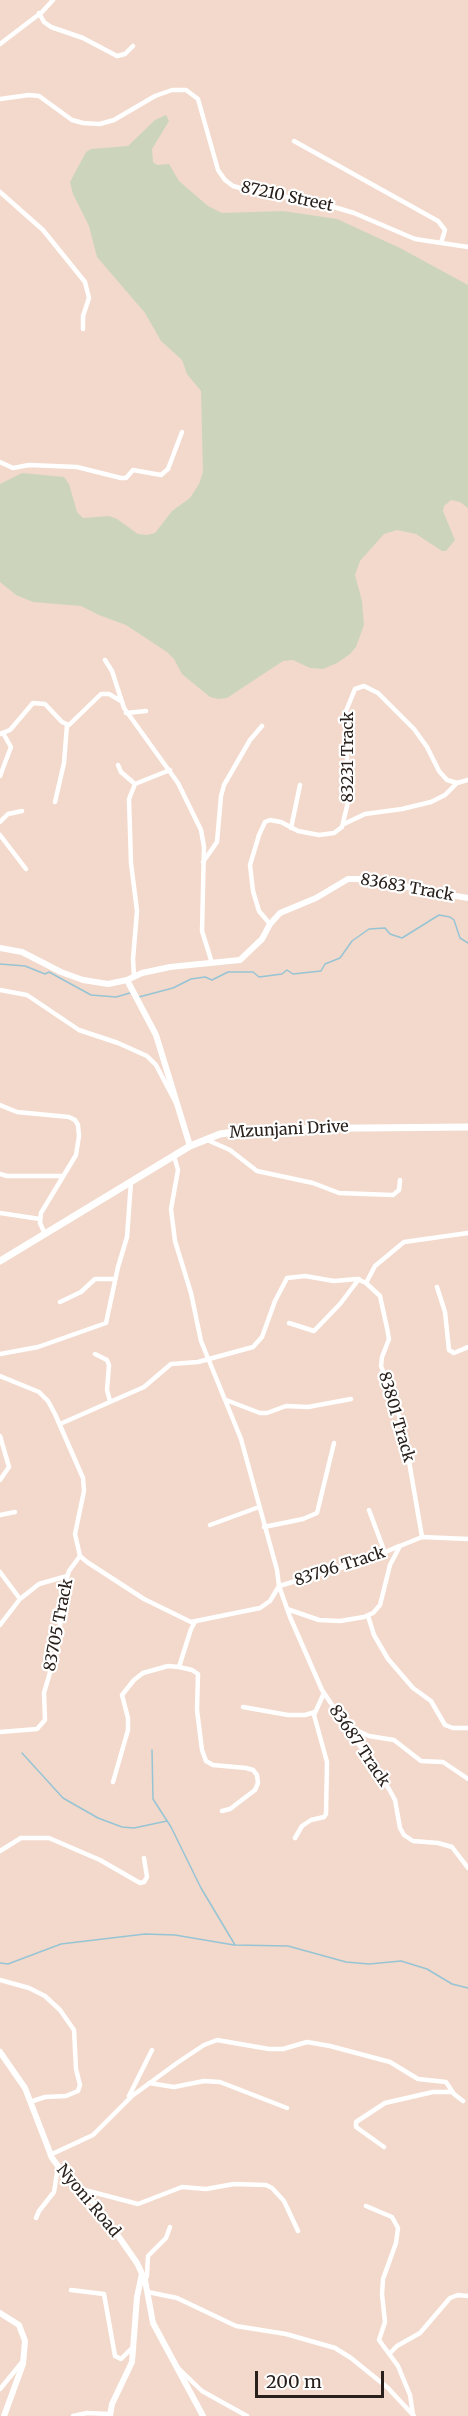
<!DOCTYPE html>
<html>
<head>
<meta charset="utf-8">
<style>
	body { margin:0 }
	#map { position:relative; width:468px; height:2416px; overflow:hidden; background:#f2d9cb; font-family:Merriweather,serif }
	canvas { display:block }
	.scale { position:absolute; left:255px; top:2371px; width:129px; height:27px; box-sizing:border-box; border:3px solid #29201b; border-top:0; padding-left:8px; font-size:18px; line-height:21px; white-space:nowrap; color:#29201b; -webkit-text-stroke:4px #fff; paint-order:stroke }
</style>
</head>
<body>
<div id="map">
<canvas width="468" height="2416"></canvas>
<div class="scale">200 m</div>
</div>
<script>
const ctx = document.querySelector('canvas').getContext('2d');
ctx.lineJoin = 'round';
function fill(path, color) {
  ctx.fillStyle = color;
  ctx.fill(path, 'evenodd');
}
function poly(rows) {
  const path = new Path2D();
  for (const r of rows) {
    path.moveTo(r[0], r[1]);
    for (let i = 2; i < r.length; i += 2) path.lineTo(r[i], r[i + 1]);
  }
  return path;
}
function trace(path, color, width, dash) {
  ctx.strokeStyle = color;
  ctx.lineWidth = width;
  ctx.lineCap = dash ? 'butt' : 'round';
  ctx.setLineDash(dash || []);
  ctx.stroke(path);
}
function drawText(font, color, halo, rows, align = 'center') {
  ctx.font = font + ' Merriweather,serif';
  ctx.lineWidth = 4.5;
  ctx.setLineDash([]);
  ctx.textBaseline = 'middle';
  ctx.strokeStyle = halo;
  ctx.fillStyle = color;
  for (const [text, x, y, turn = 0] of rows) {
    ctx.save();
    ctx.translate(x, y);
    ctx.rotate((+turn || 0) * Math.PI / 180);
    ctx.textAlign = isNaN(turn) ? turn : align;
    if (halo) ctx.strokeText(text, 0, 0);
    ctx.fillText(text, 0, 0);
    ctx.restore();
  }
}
fill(poly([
	[166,115,169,121,152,149,153,162,157,165,169,164,179,181,208,206,222,213,283,211,337,219,400,248,468,285,468,508,460,502,451,500,444,506,443,511,455,540,446,551,442,551,416,534,397,530,384,534,360,561,355,575,362,601,364,625,356,647,350,654,337,663,323,669,310,668,293,660,283,661,227,698,218,699,210,697,182,674,174,659,167,652,126,625,99,615,81,606,33,602,16,595,0,582,0,484,22,473,64,477,69,484,77,512,83,518,109,516,117,519,138,534,147,535,155,533,172,511,190,498,199,484,203,472,201,391,187,374,182,360,161,341,145,313,97,257,89,226,73,194,70,182,86,152,91,149,128,146,155,120]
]), '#ccd5bb');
trace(poly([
	[0,964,25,966,45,974,49,972,91,995,116,997,130,993],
	[139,997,173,988,191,979,205,977,212,980,228,972,253,972,259,977,282,974,287,970,293,974,321,971,325,964,340,958,352,941,369,929,385,928,390,934,402,938,439,915,450,917,454,920,460,938,468,943],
	[152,1750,153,1799,171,1827,201,1888,235,1945,288,1946,346,1962,369,1964,401,1961,427,1969,452,1984,468,1988],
	[22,1753,63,1798,98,1818,122,1827,134,1828,167,1821],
	[0,1963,8,1964,61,1944,145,1934,175,1935,234,1945]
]), '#97c4d4', 1.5);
trace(poly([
	[39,13,44,22,51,27,83,38,117,56,125,54,133,46],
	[0,44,42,12,53,0],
	[0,99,29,95,39,96,72,120,83,123,100,124,114,120,155,96,172,90,186,90,198,99,218,170,225,180,233,186,258,193,314,201,354,213,415,239,468,247],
	[294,141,438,221,445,230,441,243],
	[0,192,43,230,85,282,89,298,83,316,83,329],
	[0,462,13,468,29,465,77,467,121,478,126,478,133,470,161,475,168,469,182,432],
	[105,660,112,671,124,708,178,783,201,830,204,847,202,931,212,963],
	[126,713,146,711],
	[0,734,10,730,33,703,45,704,62,722,69,725,101,694,109,694,121,701],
	[118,765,121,772,135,784],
	[0,776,11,747,3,733],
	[55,802,64,763,67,725],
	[0,822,8,814,22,811],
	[344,824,365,814,402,809,431,802,445,795,457,783],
	[291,828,300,785],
	[0,835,26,869],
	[203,862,217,842,221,796,224,785,250,740,262,726],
	[270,924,259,911,253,891,250,865,259,835,265,822,270,820,281,822,298,831,319,835,334,833,342,827,348,802,346,711,355,689,364,686,378,693,414,729,427,747,439,771,447,780,457,783,468,780],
	[134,976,133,959,137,911,131,863,129,799,135,784,170,770],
	[0,990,27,995,79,1030,118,1043,147,1056,156,1065,176,1103],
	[0,1105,17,1112,69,1117,75,1120,78,1125,79,1136,76,1155,41,1213,40,1223,45,1234],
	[205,1139,230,1150,257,1171,313,1183,339,1193,393,1195,399,1190,400,1180],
	[174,1156,178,1170,171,1209,175,1241,191,1293,201,1341,241,1439,277,1570,279,1586,290,1617,322,1690,389,1789,395,1800,400,1828,404,1835,413,1841,438,1843,452,1847,468,1868],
	[0,1174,7,1176,62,1176],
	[0,1213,40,1219],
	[437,1287,445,1312,449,1350,454,1353,468,1347],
	[60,1302,81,1292,95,1279,115,1279],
	[289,1323,314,1331,340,1304,359,1279],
	[0,1354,38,1347,106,1323,118,1267,127,1237,131,1182],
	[95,1354,107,1360,109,1365,107,1390,110,1401],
	[0,1376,39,1392,48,1401,55,1414,83,1478,84,1491,75,1534,80,1556,87,1562,144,1599,191,1622,260,1608,270,1601,279,1586],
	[226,1400,260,1413,267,1413,286,1406,308,1407,351,1399],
	[60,1424,144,1387,171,1364,198,1362,253,1347,262,1337,275,1301,287,1278,305,1276,334,1281,357,1279,366,1283],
	[0,1436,9,1467,0,1480],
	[369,1510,385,1553],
	[0,1515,15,1512],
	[210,1525,259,1507],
	[264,1527,303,1519,317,1513,334,1443],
	[422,1537,405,1438,396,1405,381,1366,382,1357,389,1339,387,1328,380,1296,366,1283,375,1266,404,1242,468,1233],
	[0,1572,20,1599,0,1625],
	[279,1586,370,1559,399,1546],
	[20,1599,39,1584,67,1576],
	[287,1609,319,1620,340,1621,364,1617,373,1613,380,1605,390,1565,400,1546,422,1537,468,1539],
	[368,1616,374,1635,388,1659,413,1688,431,1701,445,1725,453,1728,468,1728],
	[195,1622,191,1629,179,1667,192,1670,198,1674,197,1710,202,1750,206,1761,213,1765,246,1768,253,1770,257,1775,258,1783,255,1790,230,1809,222,1811],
	[243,1707,288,1715,305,1715,315,1712],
	[345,1725,369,1736,394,1740,421,1761,443,1762,468,1779],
	[0,1732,37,1729,45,1720,44,1693,58,1645,64,1587,69,1571,80,1556],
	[113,1782,128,1730,128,1718,122,1695,134,1680,143,1673,168,1666,179,1667],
	[295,1838,302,1826,311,1820,324,1817,326,1814,327,1762,314,1715,324,1693],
	[0,1851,21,1838,49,1838,100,1860,140,1883,144,1882,147,1877,144,1858],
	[0,1980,29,1988,45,1996,60,2010,74,2030,76,2069,80,2085,78,2091,66,2096,45,2097,30,2102],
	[149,2083,174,2087,204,2081,220,2082,287,2108],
	[129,2096,152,2050],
	[384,2147,356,2127,356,2122,385,2103,433,2092,452,2092],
	[50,2155,93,2135,132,2096,177,2063,204,2045,217,2040,269,2049,283,2049,307,2042,330,2046,390,2062,418,2079,446,2082,454,2094,463,2101],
	[77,2188,138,2204,182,2187,206,2189,234,2184,266,2185,272,2188,284,2201,298,2231],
	[366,2206,392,2217,398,2228,396,2243,383,2279,382,2294,385,2322,379,2340,398,2366,410,2395,413,2415],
	[36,2218,39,2211,54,2192,58,2167],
	[145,2280,147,2276,148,2256,166,2238,170,2227],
	[71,2290,104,2294,115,2356,121,2359,132,2348],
	[148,2292,177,2298,236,2326,286,2334,335,2348,351,2358,388,2388,414,2416],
	[389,2354,397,2346,420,2333,450,2298,458,2295,468,2296],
	[178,2368,202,2391,247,2416],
	[0,2389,23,2361],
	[73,2416,87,2413,110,2414]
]), '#fff', 4.5);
trace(poly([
	[0,948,22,952,61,972,83,980,108,984,127,980,156,1035,190,1146],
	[127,980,142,973,170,967,240,960,262,939,270,924,280,913,316,898,348,879,375,879,416,889,468,898],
	[0,2052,25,2088,52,2158,67,2178,98,2207,137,2263,145,2280,153,2323,203,2416],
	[0,2313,19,2325,25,2341,23,2364,4,2416],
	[110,2416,112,2404,132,2362,137,2297,142,2274]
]), '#fff', 6);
trace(poly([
	[0,1261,190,1146,220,1134,254,1129,468,1127]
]), '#fff', 7);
drawText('16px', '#29201b', '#fff', [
	["87210 Street",287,197,12],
	["83231 Track",348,757,-90],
	["83683 Track",407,888,10],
	["Mzunjani Drive",289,1130,-3],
	["83801 Track",396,1417,74],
	["83796 Track",340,1567,-18],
	["83705 Track",59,1625,-79],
	["83687 Track",359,1746,56],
	["Nyoni Road",88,2201,50]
]);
</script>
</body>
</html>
